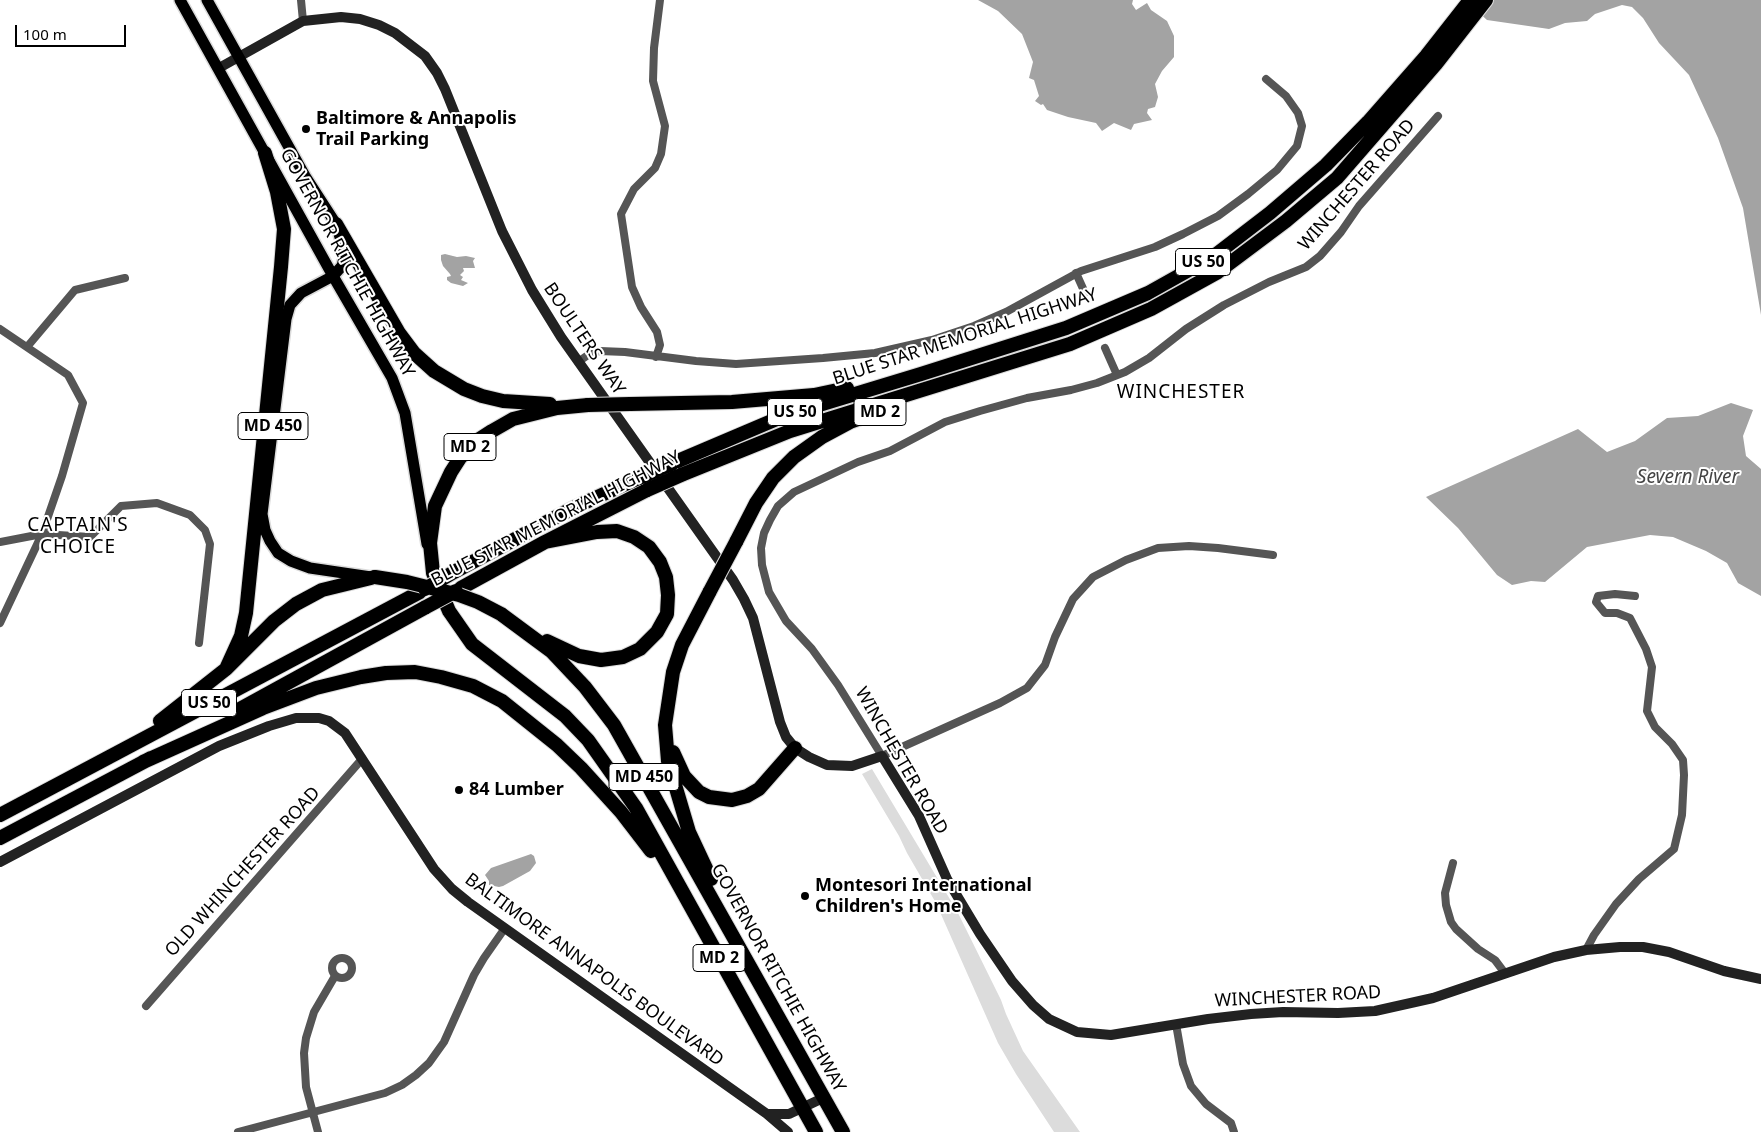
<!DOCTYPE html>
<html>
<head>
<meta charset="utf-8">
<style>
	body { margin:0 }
	#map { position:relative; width:1761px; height:1132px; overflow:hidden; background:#fff; font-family:"Noto Sans",sans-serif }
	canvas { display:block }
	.scale { position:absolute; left:15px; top:25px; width:111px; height:22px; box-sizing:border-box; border:2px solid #000; border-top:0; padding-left:6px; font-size:15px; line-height:18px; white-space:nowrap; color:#000; -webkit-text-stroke:4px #fff; paint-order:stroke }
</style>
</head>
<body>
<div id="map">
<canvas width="1761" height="1132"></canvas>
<div class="scale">100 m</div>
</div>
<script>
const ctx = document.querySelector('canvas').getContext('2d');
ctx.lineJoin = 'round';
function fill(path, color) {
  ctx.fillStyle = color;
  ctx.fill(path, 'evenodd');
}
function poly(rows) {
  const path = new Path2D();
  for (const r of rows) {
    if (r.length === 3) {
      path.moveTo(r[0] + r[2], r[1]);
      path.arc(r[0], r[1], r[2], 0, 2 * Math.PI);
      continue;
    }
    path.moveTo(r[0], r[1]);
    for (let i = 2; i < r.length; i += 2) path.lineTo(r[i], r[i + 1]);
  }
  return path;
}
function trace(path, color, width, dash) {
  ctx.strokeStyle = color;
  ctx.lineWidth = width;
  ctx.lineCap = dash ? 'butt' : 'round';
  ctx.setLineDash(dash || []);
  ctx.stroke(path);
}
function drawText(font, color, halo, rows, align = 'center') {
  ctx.font = font + ' "Noto Sans",sans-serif';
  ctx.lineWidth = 4;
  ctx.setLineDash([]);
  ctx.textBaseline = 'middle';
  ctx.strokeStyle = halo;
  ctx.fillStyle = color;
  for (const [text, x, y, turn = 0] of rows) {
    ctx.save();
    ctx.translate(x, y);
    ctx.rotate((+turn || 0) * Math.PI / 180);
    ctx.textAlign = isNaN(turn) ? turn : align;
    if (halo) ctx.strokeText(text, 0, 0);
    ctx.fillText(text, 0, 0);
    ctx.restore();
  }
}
fill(poly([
	[872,769,957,911,1001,1000,1006,1014,1023,1051,1080,1132,1054,1132,1016,1074,998,1043,936,903,907,853,899,836,862,774]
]), '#dcdcdc');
fill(poly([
	[978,0,1133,0,1132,4,1136,10,1147,3,1151,10,1167,21,1174,36,1174,57,1162,71,1155,84,1158,97,1155,107,1148,109,1147,113,1152,120,1134,124,1131,130,1114,123,1102,131,1096,123,1068,117,1047,110,1043,104,1041,105,1035,101,1039,96,1034,80,1029,78,1033,62,1022,34,998,11],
	[1465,0,1761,0,1761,315,1743,208,1718,138,1689,75,1659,43,1643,18,1632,7,1622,5,1595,14,1587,21,1565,23,1549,29,1487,20],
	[445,254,457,257,466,256,475,258,473,261,475,268,463,268,464,271,460,275,463,277,461,280,468,283,463,286,451,283,447,280,447,277,451,276,450,274,443,266,441,260,441,255],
	[1731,403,1753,410,1743,436,1746,456,1761,469,1761,596,1738,583,1727,563,1706,551,1673,537,1650,535,1587,547,1545,582,1531,581,1512,585,1497,575,1458,528,1426,497,1578,429,1607,452,1635,441,1667,418,1698,416],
	[531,854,534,856,536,863,530,871,503,886,499,887,489,885,489,881,485,875,491,868]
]), '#a3a3a3');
const primary = poly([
	[180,0,333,276,392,378,405,413,427,544],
	[207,0,305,176,336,224,345,254,342,266,333,276,301,293,290,305,286,319,262,514,265,530,270,541,278,553,291,561,310,568,371,577]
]);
const highway = poly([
	[336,224,399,333,414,353,434,371,464,389,482,396,503,401,550,404],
	[630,404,732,402,814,395,847,388],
	[588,405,557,408,513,419,492,431,475,442,460,458,451,472,435,506,430,543,433,573,449,611,472,644,565,716,588,740,636,808,816,1132],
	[673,463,786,415,921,374,1066,328,1148,293,1214,256,1270,213,1326,165,1368,122,1426,56,1470,0],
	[681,475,790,431,1070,344,1151,309,1218,272,1286,221,1337,178,1436,64,1486,0],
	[545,542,597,532,617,531,634,537,649,547,660,562,666,577,668,595,667,614,657,632,640,649,623,657,601,660,579,656,547,641],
	[736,542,756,503,773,478,794,457,822,437,850,422,878,412],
	[454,572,573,508,639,478],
	[461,588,545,542,647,490],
	[710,591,682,645,673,672,665,725,668,761,689,832,711,879],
	[501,614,551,651,585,687,614,725,843,1132],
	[226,669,241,636,246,613,281,267,284,229,277,192,265,153],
	[240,709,426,607],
	[160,721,226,669,274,621,296,604,322,590,375,577],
	[673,752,684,776,699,792,709,797,732,800,747,796,759,789,795,748],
	[143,762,263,708,316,688,361,677,386,673,415,672,441,677,473,686,502,701,557,745,581,768,621,812,651,851],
	[0,815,420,592],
	[0,838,151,758]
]);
trace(primary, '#dbdbdb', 14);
trace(highway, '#dbdbdb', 16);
trace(poly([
	[301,0,303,21],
	[1076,273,1085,293],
	[0,329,68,375,83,403,62,476,42,534,0,623],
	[27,347,75,290,125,278],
	[1105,348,1117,375],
	[656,357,660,345,657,332,641,307,632,287,621,214,634,189,655,168,661,154,665,126,653,81,654,48,660,0],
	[578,362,588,355,600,351,625,352,696,361,736,364,823,358,875,353,932,340,974,326,1006,312,1081,271,1155,247,1183,234,1218,216,1248,194,1277,170,1297,146,1302,126,1298,113,1286,96,1266,79],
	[0,542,42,534,90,537,121,506,157,503,190,515,205,530,210,544,199,643],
	[1273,555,1218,548,1189,546,1158,548,1126,560,1093,577,1073,599,1055,637,1045,665,1027,688,1000,703,882,756,838,685,812,649,786,621,769,592,762,565,761,548,764,533,770,520,778,506,794,492,858,462,890,451,945,422,980,411,1027,398,1071,390,1097,383,1125,372,1149,358,1186,329,1224,305,1269,282,1306,267,1320,256,1341,232,1359,206,1438,116],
	[1453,863,1445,893,1446,905,1451,922,1456,929,1478,949,1495,960,1504,972],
	[1586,950,1594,935,1616,904,1639,879,1674,849,1682,815,1684,775,1683,760,1672,744,1655,727,1647,711,1652,667,1646,649,1630,618,1617,613,1605,613,1596,602,1598,596,1615,594,1635,596],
	[342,968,10],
	[146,1006,362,759],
	[1176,1024,1183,1064,1191,1086,1206,1104,1231,1123,1234,1132],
	[238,1132,385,1093,402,1085,416,1075,429,1063,444,1042,474,975,484,958,505,928],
	[318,1132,306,1087,304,1053,306,1038,314,1012,335,976]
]), '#555', 8);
trace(poly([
	[219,68,303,21,341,17,360,19,379,25,395,33,425,56,437,73,445,89,502,231,532,290,561,337,733,580,744,599,753,618,780,722,786,737,795,748,809,757,827,765,852,766,882,756,919,816,947,879,980,934,1012,981,1033,1005,1049,1019,1077,1032,1111,1035,1208,1019,1251,1014,1283,1012,1338,1013,1375,1011,1433,998,1554,957,1586,950,1620,947,1643,947,1669,952,1724,971,1761,979],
	[0,862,219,746,269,726,296,718,319,718,329,721,345,733,434,869,452,889,468,902,767,1114,788,1132],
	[767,1114,789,1114,823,1098]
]), '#222', 10);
trace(primary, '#000', 11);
trace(highway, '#000', 14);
const highwayBridge = poly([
	[588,405,630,404],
	[639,478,673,463],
	[647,490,681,475],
	[375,577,407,582,459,595,478,602,501,614],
	[425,589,454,572],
	[710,591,736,542],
	[426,607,456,591]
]);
trace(highwayBridge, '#dbdbdb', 16, []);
trace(highwayBridge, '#000', 14);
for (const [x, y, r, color] of [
	[306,129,5,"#000"],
	[459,790,5,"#000"],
	[805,896,5,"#000"]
]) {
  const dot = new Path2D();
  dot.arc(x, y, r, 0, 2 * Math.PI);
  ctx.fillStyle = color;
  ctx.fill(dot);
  trace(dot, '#fff', 2);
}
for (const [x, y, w] of [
	[1203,262,55],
	[795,412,55],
	[880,412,52],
	[273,426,70],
	[470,447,52],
	[209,703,55],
	[644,777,70],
	[719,958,52]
]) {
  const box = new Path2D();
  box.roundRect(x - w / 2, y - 13.5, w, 27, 4);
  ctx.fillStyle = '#fff';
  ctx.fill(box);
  trace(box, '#000', 1);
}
drawText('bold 16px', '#000', null, [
	["US 50",1203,262],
	["US 50",795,412],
	["MD 2",880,412],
	["MD 450",273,426],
	["MD 2",470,447],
	["US 50",209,703],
	["MD 450",644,777],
	["MD 2",719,958]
]);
drawText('bold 18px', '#000', '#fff', [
	["Baltimore & Annapolis",316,119],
	["Trail Parking",316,140],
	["84 Lumber",469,790],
	["Montesori International",815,886],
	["Children's Home",815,907]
], 'left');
drawText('18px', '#000', '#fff', [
	["WINCHESTER ROAD",1357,185,-49],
	["GOVERNOR RITCHIE HIGHWAY",347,263,61],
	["BLUE STAR MEMORIAL HIGHWAY",965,337,-18],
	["BOULTERS WAY",584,339,56],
	["BLUE STAR MEMORIAL HIGHWAY",556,519,-27],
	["WINCHESTER ROAD",901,761,60],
	["OLD WHINCHESTER ROAD",243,872,-48],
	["BALTIMORE ANNAPOLIS BOULEVARD",594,970,36],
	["GOVERNOR RITCHIE HIGHWAY",778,978,61],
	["WINCHESTER ROAD",1298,997,-3]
]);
ctx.letterSpacing = '1px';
drawText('19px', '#000', '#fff', [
	["WINCHESTER",1181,393],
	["CAPTAIN'S",78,526],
	["CHOICE",78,548]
]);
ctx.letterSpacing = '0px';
drawText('italic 19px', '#444', '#fff', [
	["Severn River",1688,478]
]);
</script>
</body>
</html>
